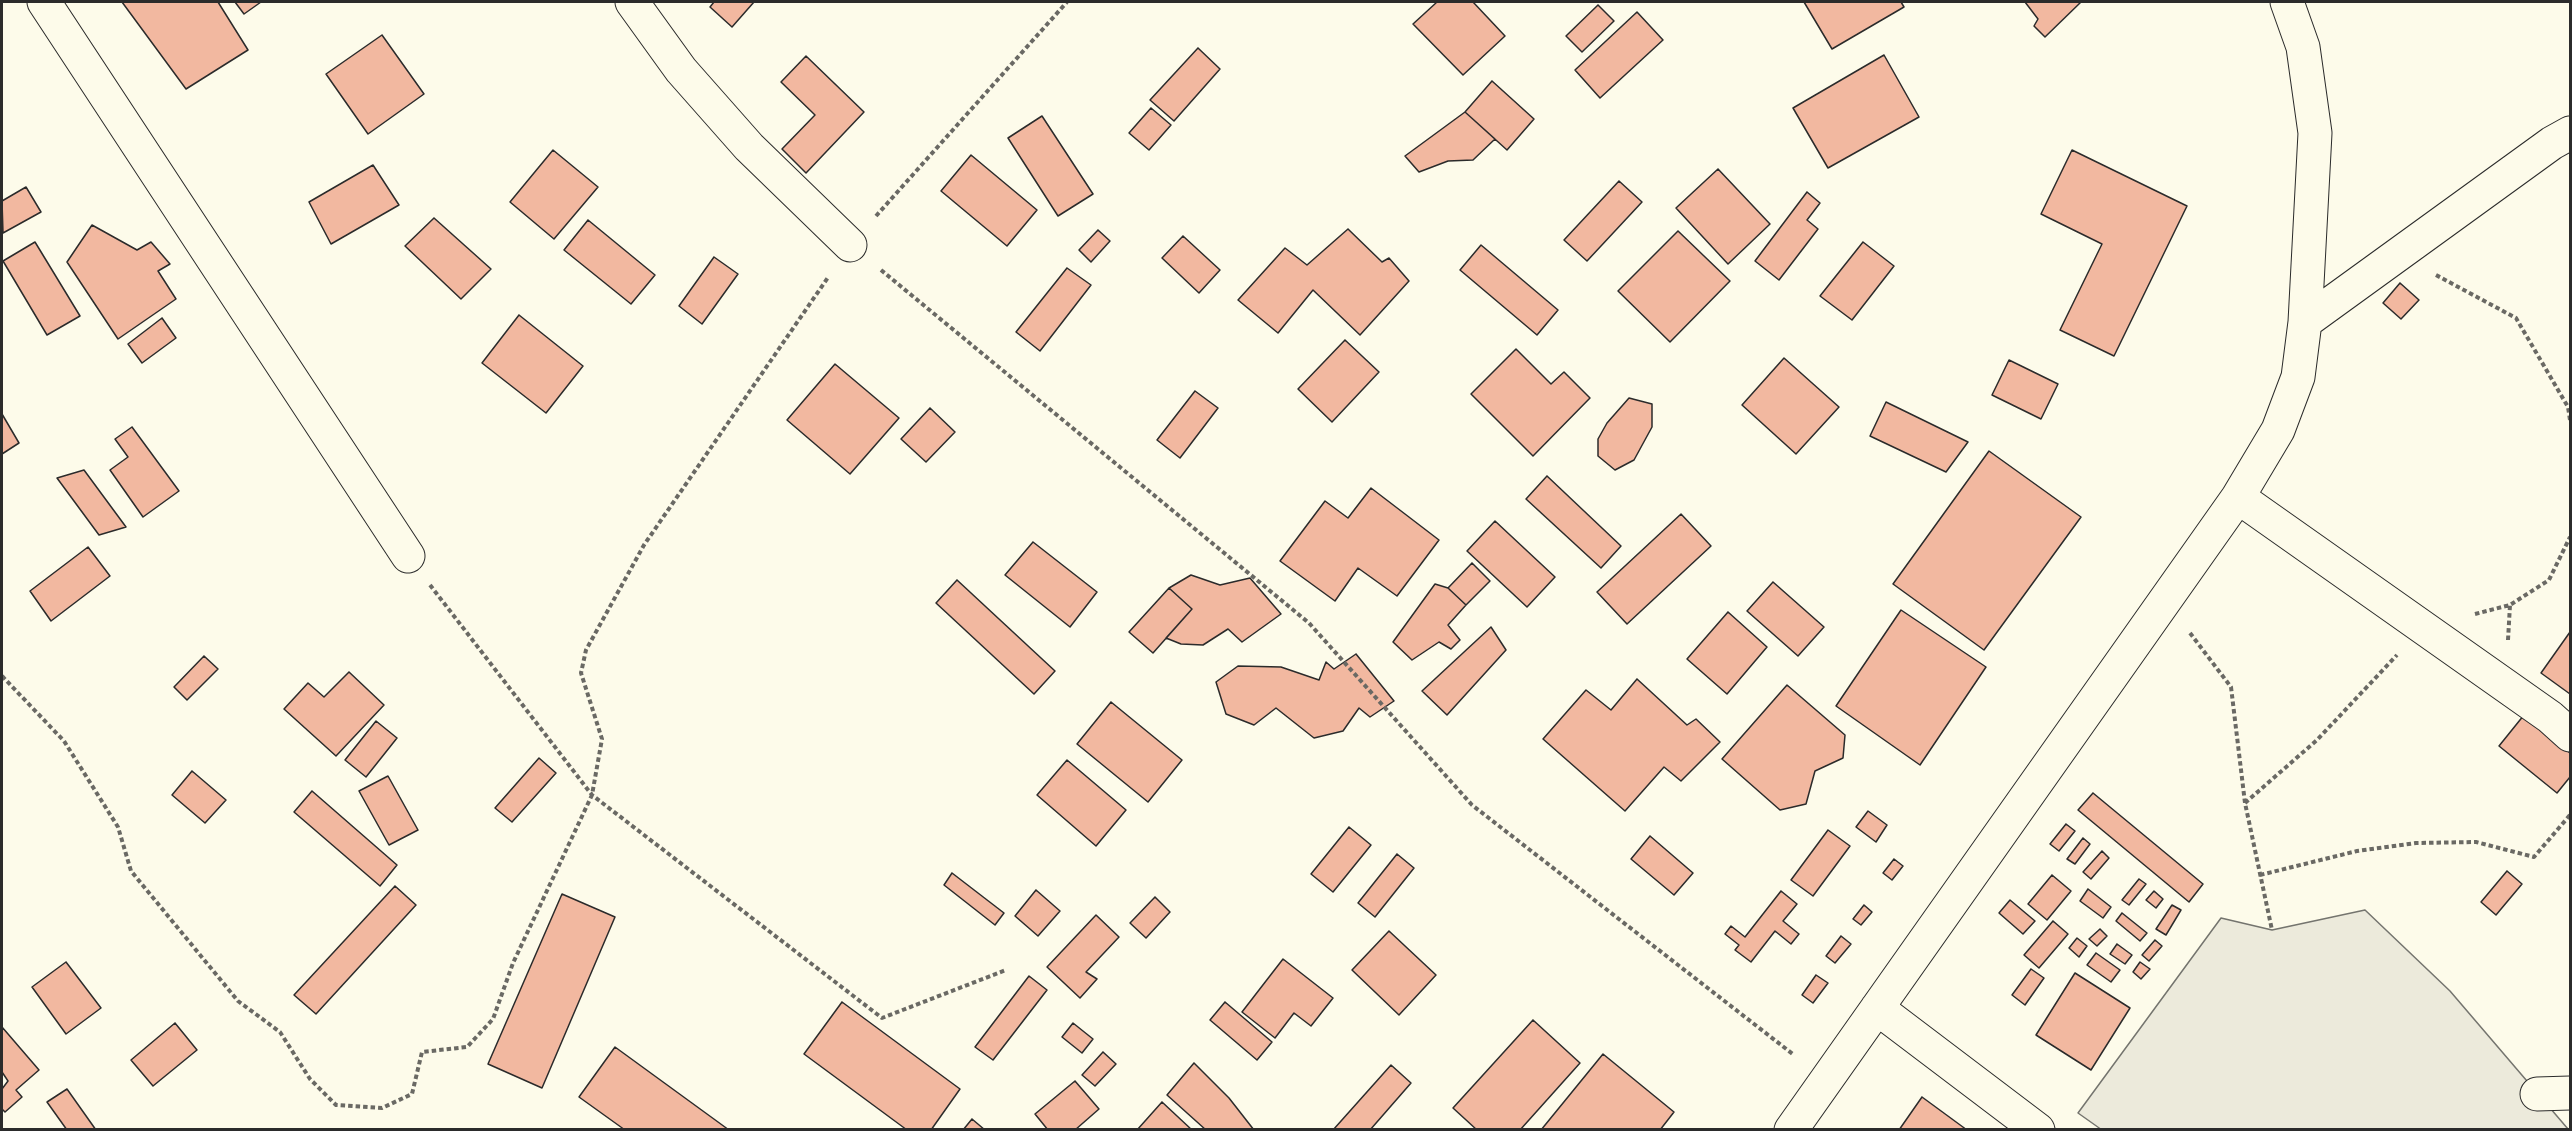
<!DOCTYPE html>
<html>
<head>
<meta charset="utf-8">
<style>
	body { margin:0 }
	#map { position:relative; width:2572px; height:1131px; overflow:hidden; background:#fdfbea; font-family:Inter,sans-serif }
	canvas { display:block }
	.frame { position:absolute; inset:0; border:3px solid #2b2b2b; pointer-events:none }
</style>
</head>
<body>
<div id="map">
<canvas width="2572" height="1131"></canvas>
<div class="frame"></div>
</div>
<script>
const ctx = document.querySelector('canvas').getContext('2d');
ctx.lineJoin = 'round';
function fill(path, color) {
  ctx.fillStyle = color;
  ctx.fill(path, 'evenodd');
}
function poly(rows) {
  const path = new Path2D();
  for (const r of rows) {
    path.moveTo(r[0], r[1]);
    for (let i = 2; i < r.length; i += 2) path.lineTo(r[i], r[i + 1]);
  }
  return path;
}
function trace(path, color, width, dash) {
  ctx.strokeStyle = color;
  ctx.lineWidth = width;
  ctx.lineCap = dash ? 'butt' : 'round';
  ctx.setLineDash(dash || []);
  ctx.stroke(path);
}
const parking = poly([
	[2365,910,2450,991,2568,1129,2102,1130,2078,1113,2221,918,2272,930,2365,910]
]);
fill(parking, '#eceadb');
trace(parking, '#74746e', 1.5);
const building = poly([
	[122,2,218,2,248,50,186,89,122,2],
	[235,2,261,2,244,14,235,2],
	[714,2,754,2,732,27,710,7,714,2],
	[1437,2,1473,2,1505,36,1463,75,1413,24,1437,2],
	[1804,2,1901,2,1904,7,1832,49,1804,2],
	[2025,2,2081,2,2045,37,2034,26,2038,19,2025,2],
	[1598,5,1614,21,1582,52,1566,36,1598,5],
	[1637,12,1663,40,1600,98,1575,70,1637,12],
	[382,35,424,94,368,134,326,74,382,35],
	[1198,48,1220,69,1174,121,1150,100,1198,48],
	[1884,55,1919,117,1828,168,1793,108,1884,55],
	[806,56,864,112,806,173,782,149,815,115,781,82,806,56],
	[1492,81,1534,119,1507,150,1465,112,1492,81],
	[1151,108,1171,125,1149,150,1129,133,1151,108],
	[1465,112,1495,139,1473,160,1448,161,1419,172,1405,156,1465,112],
	[1042,116,1093,194,1058,216,1008,138,1042,116],
	[553,150,598,187,554,239,510,202,553,150],
	[2072,150,2187,206,2114,356,2060,330,2102,244,2041,214,2072,150],
	[971,155,1037,210,1007,246,941,191,971,155],
	[373,165,399,205,331,244,309,202,373,165],
	[1718,169,1770,224,1728,264,1676,208,1718,169],
	[1619,181,1642,202,1587,261,1564,240,1619,181],
	[26,187,41,212,3,233,2,201,26,187],
	[1807,192,1820,203,1807,220,1818,229,1779,280,1755,261,1807,192],
	[434,218,491,269,461,299,405,246,434,218],
	[588,220,655,275,631,304,564,250,588,220],
	[92,225,137,250,151,242,170,264,158,271,176,299,118,339,67,262,92,225],
	[1348,229,1382,262,1389,258,1409,281,1360,335,1313,290,1278,333,1238,300,1285,248,1307,265,1348,229],
	[1098,230,1110,241,1091,262,1079,250,1098,230],
	[1678,231,1730,281,1670,342,1618,291,1678,231],
	[1183,236,1220,270,1199,293,1162,258,1183,236],
	[35,242,80,316,47,335,3,261,35,242],
	[1863,242,1894,266,1852,320,1820,296,1863,242],
	[1481,245,1558,310,1537,335,1460,270,1481,245],
	[714,257,738,274,702,324,679,306,714,257],
	[1067,268,1091,285,1040,351,1016,332,1067,268],
	[2400,283,2419,300,2401,319,2383,303,2400,283],
	[519,315,583,366,546,413,482,363,519,315],
	[162,318,176,338,142,363,128,344,162,318],
	[1345,340,1379,372,1332,422,1298,389,1345,340],
	[1516,349,1551,384,1564,372,1590,398,1533,456,1471,394,1516,349],
	[1784,358,1839,407,1796,454,1742,405,1784,358],
	[2009,360,2058,384,2041,419,1992,395,2009,360],
	[835,364,899,418,850,474,787,420,835,364],
	[1195,391,1218,408,1180,458,1157,440,1195,391],
	[1629,398,1652,404,1652,427,1634,460,1615,470,1598,456,1598,439,1607,423,1629,398],
	[1886,402,1968,442,1946,472,1870,436,1886,402],
	[930,408,955,432,926,462,901,439,930,408],
	[2,414,19,443,2,454,2,414],
	[132,427,179,491,143,517,110,470,128,457,115,439,132,427],
	[1989,451,2081,517,1984,650,1893,584,1989,451],
	[84,470,126,527,99,535,57,478,84,470],
	[1547,476,1621,546,1601,568,1526,499,1547,476],
	[1371,488,1439,540,1397,596,1358,568,1335,601,1280,561,1325,501,1348,518,1371,488],
	[1681,514,1711,546,1627,624,1597,592,1681,514],
	[1495,521,1555,577,1527,607,1467,551,1495,521],
	[1033,542,1097,592,1070,627,1005,575,1033,542],
	[88,547,110,576,51,621,30,591,88,547],
	[1472,563,1490,581,1466,605,1448,588,1472,563],
	[1191,575,1220,585,1250,578,1281,614,1242,642,1228,629,1203,645,1181,644,1166,638,1192,609,1169,588,1191,575],
	[957,580,1055,671,1034,694,936,603,957,580],
	[1773,582,1824,627,1798,656,1747,611,1773,582],
	[1435,584,1448,588,1466,605,1448,625,1460,640,1451,649,1439,642,1412,660,1393,642,1435,584],
	[1169,588,1192,609,1153,653,1129,632,1169,588],
	[1901,610,1986,667,1920,765,1836,706,1901,610],
	[1728,612,1767,647,1727,694,1687,659,1728,612],
	[1491,627,1506,650,1447,715,1422,691,1491,627],
	[2570,632,2570,694,2541,673,2570,632],
	[1356,654,1394,701,1370,717,1359,708,1343,731,1314,738,1276,708,1254,725,1226,714,1216,682,1238,666,1281,667,1319,680,1326,662,1334,669,1356,654],
	[204,656,218,669,187,700,174,687,204,656],
	[349,672,384,705,336,756,284,709,308,683,324,697,349,672],
	[1637,679,1687,725,1696,719,1720,742,1681,781,1664,767,1625,811,1543,739,1586,690,1611,710,1637,679],
	[1787,685,1845,735,1843,758,1815,771,1806,804,1780,810,1722,759,1787,685],
	[1111,702,1182,760,1148,802,1077,744,1111,702],
	[2524,715,2570,753,2570,777,2557,793,2499,746,2524,715],
	[376,721,397,738,366,777,345,760,376,721],
	[539,758,556,773,512,822,495,808,539,758],
	[1067,760,1126,810,1096,846,1037,795,1067,760],
	[192,771,226,800,205,823,172,795,192,771],
	[388,776,418,830,389,845,359,791,388,776],
	[312,791,397,865,380,886,294,812,312,791],
	[2093,793,2203,884,2189,902,2078,810,2093,793],
	[1868,811,1887,825,1876,842,1856,827,1868,811],
	[2066,824,2075,831,2059,851,2050,844,2066,824],
	[1349,827,1371,845,1333,892,1311,874,1349,827],
	[1828,830,1850,846,1813,896,1791,880,1828,830],
	[1650,836,1693,873,1674,895,1631,859,1650,836],
	[2083,838,2090,844,2075,864,2067,859,2083,838],
	[2102,851,2109,858,2091,879,2083,872,2102,851],
	[1397,854,1414,868,1375,917,1358,903,1397,854],
	[1894,859,1903,866,1892,880,1883,873,1894,859],
	[2507,871,2522,884,2496,915,2481,902,2507,871],
	[952,873,1004,913,995,925,944,885,952,873],
	[2052,875,2071,891,2047,920,2028,904,2052,875],
	[2139,879,2146,884,2129,905,2122,900,2139,879],
	[395,886,416,905,316,1014,294,995,395,886],
	[2088,889,2111,907,2103,918,2080,901,2088,889],
	[1036,890,1060,911,1038,936,1015,916,1036,890],
	[1781,891,1797,904,1783,921,1799,934,1791,944,1775,931,1751,962,1735,950,1739,945,1725,934,1731,926,1745,937,1781,891],
	[2154,891,2163,899,2156,908,2146,900,2154,891],
	[562,894,615,917,542,1088,488,1064,562,894],
	[1155,897,1170,912,1146,938,1130,923,1155,897],
	[2010,900,2035,921,2023,934,1999,913,2010,900],
	[1864,905,1872,912,1861,925,1853,919,1864,905],
	[2172,905,2181,910,2166,935,2156,929,2172,905],
	[2122,913,2147,933,2140,941,2116,921,2122,913],
	[1096,915,1119,937,1086,972,1097,979,1080,998,1047,967,1096,915],
	[2053,921,2068,934,2039,968,2024,955,2053,921],
	[2100,929,2107,936,2097,946,2089,939,2100,929],
	[1389,931,1436,975,1399,1015,1352,970,1389,931],
	[1841,936,1851,944,1835,963,1826,956,1841,936],
	[2077,938,2087,946,2079,957,2069,948,2077,938],
	[2155,940,2162,946,2149,961,2142,955,2155,940],
	[2117,944,2132,955,2125,964,2110,954,2117,944],
	[2096,953,2120,970,2111,982,2087,965,2096,953],
	[1283,959,1333,998,1311,1026,1294,1013,1275,1038,1242,1012,1283,959],
	[66,962,101,1008,66,1034,32,987,66,962],
	[2140,962,2150,969,2141,979,2133,972,2140,962],
	[2031,969,2044,978,2025,1005,2012,995,2031,969],
	[2075,973,2130,1008,2091,1070,2036,1035,2075,973],
	[1816,975,1828,983,1813,1003,1802,995,1816,975],
	[1029,976,1047,990,993,1060,975,1047,1029,976],
	[842,1002,960,1089,931,1130,907,1130,804,1054,842,1002],
	[1225,1002,1272,1042,1257,1060,1210,1020,1225,1002],
	[1533,1020,1580,1063,1520,1130,1477,1130,1453,1108,1533,1020],
	[175,1023,197,1050,153,1086,131,1060,175,1023],
	[1073,1023,1093,1039,1082,1053,1062,1037,1073,1023],
	[2,1027,39,1070,16,1090,22,1097,5,1112,2,1109,2,1089,8,1081,2,1072,2,1027],
	[615,1047,729,1130,625,1130,579,1097,615,1047],
	[1103,1052,1116,1064,1095,1086,1082,1075,1103,1052],
	[1603,1054,1674,1112,1660,1130,1541,1130,1603,1054],
	[1194,1063,1229,1098,1254,1130,1206,1130,1167,1095,1194,1063],
	[1391,1065,1411,1083,1370,1130,1333,1130,1391,1065],
	[1075,1081,1099,1109,1075,1130,1048,1130,1035,1114,1075,1081],
	[67,1089,96,1130,67,1130,47,1102,67,1089],
	[1922,1097,1967,1130,1899,1130,1922,1097],
	[1162,1102,1192,1130,1137,1130,1162,1102],
	[972,1119,985,1130,963,1130,972,1119]
]);
fill(building, '#f2b8a0');
trace(building, '#2b2b2b', 1.5);
const minor = poly([
	[44,2,408,556],
	[632,2,681,70,749,147,850,245],
	[2305,322,2552,143,2570,133],
	[2238,497,2550,717,2570,735],
	[1877,1008,2038,1130],
	[2537,1094,2570,1093],
	[1791,1130,2238,497,2278,430,2298,377,2305,322,2315,133,2303,47,2287,2]
]);
trace(minor, '#2b2b2b', 35);
trace(poly([
	[876,216,1067,2],
	[881,270,1309,623,1472,805,1794,1055],
	[2436,275,2516,318,2568,407,2570,420],
	[430,585,592,795,882,1018,1006,970],
	[2475,614,2510,605,2549,580,2570,537],
	[2190,633,2231,687,2245,803,2272,930],
	[2508,640,2510,605],
	[2,676,64,741,118,827,131,871,238,1001,280,1032,310,1079,336,1105,382,1108,412,1094,422,1052,467,1047,493,1019,513,963,592,795,602,739,581,673,586,650,644,545,829,276],
	[2245,803,2317,740,2397,655],
	[2260,875,2357,851,2416,843,2476,842,2534,857,2570,815]
]), '#6a6964', 4, [4.5, 3]);
trace(minor, '#fdfbea', 33);
</script>
</body>
</html>
